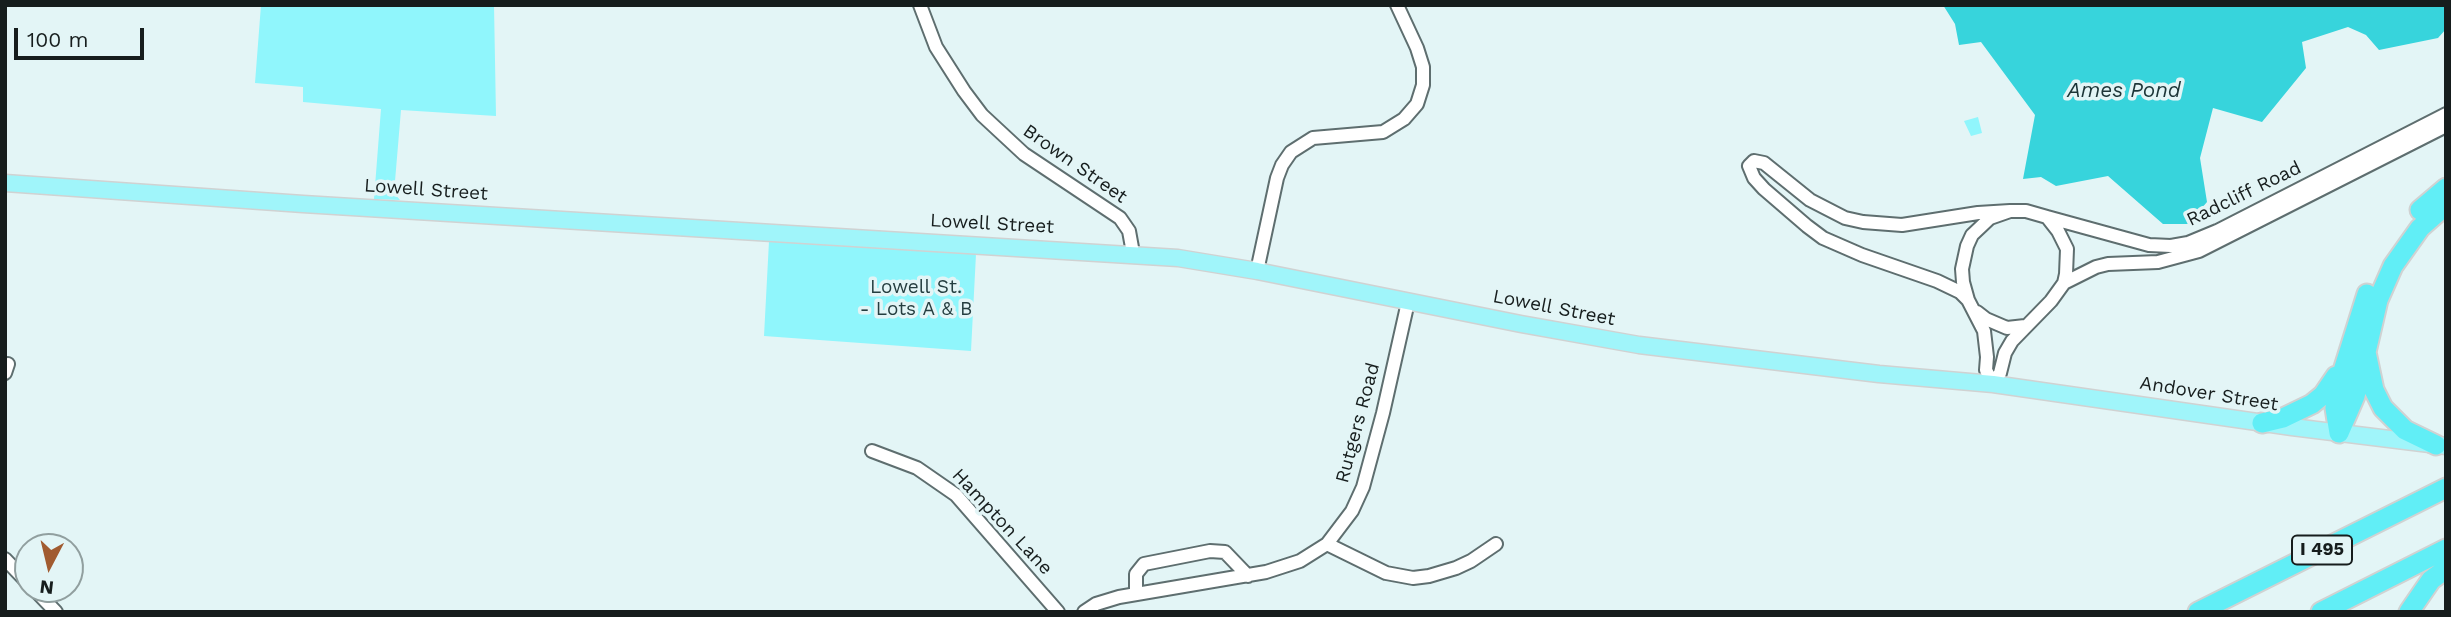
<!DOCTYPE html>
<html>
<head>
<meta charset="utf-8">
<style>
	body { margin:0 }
	#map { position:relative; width:2451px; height:617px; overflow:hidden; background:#e3f5f6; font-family:"Work Sans",sans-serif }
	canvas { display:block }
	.frame { position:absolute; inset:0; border:7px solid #161d1d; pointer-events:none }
	.north { position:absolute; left:14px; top:533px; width:70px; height:70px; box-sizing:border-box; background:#e3f5f6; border:2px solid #919f9f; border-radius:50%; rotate:187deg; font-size:19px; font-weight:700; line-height:28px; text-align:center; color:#161d1d }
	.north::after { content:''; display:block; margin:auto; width:24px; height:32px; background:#a15b30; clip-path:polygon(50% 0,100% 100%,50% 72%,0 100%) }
	.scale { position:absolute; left:14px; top:28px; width:130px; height:32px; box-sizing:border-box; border:4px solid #161d1d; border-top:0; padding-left:9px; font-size:21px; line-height:24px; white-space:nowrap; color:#161d1d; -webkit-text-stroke:5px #e3f5f6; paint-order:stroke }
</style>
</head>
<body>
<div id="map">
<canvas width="2451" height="617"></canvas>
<div class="frame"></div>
<div class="north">N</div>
<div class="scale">100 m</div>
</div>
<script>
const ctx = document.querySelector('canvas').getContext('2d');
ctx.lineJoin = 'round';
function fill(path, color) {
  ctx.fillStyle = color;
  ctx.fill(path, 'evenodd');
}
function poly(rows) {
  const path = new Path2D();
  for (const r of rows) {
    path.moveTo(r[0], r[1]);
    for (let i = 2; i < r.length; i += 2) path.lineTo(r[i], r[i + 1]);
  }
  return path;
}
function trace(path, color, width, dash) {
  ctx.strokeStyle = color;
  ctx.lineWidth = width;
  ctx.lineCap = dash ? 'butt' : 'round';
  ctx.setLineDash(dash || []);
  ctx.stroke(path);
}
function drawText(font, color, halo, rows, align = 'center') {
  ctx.font = font + ' "Work Sans",sans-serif';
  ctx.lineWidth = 7;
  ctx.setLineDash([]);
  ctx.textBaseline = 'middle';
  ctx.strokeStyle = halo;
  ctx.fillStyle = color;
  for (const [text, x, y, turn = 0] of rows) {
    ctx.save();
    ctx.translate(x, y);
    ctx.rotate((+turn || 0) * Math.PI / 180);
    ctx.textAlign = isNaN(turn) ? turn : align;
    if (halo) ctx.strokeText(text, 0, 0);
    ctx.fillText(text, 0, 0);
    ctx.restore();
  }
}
fill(poly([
	[261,5,494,5,496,116,401,110,394,193,400,200,374,199,381,109,303,102,303,87,255,83],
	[1978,117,1982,133,1971,136,1964,121],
	[769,241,976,254,971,351,764,336]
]), '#90f6fc');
fill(poly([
	[1943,5,2446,5,2446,29,2438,38,2379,50,2366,35,2348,27,2302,42,2306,68,2262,122,2213,108,2200,158,2207,202,2188,224,2163,224,2108,176,2056,186,2041,177,2023,179,2035,115,1981,42,1959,45,1955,24]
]), '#37d4dc');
const minor = poly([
	[920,5,936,47,964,91,982,115,1024,154,1120,218,1129,231,1133,253],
	[2010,211,2026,211,2047,217,2058,231,2067,249,2066,274,2064,283,2051,301,2012,341,2005,353,2000,373,1993,384,1986,370,1987,357,1984,331,1968,300,1963,282,1962,269,1967,246,1972,235,1990,218,2010,211],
	[2047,217,2149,245,2171,246,2188,243,2217,231,2446,114],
	[1257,271,1277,178,1282,165,1291,152,1313,138,1383,132,1404,119,1417,104,1423,85,1423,67,1417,48,1397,5],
	[2064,283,2096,267,2108,264,2158,262,2199,251,2446,126],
	[1968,300,1960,292,1937,281,1862,255,1823,238,1807,226,1764,189,1754,178,1749,166,1754,161,1764,163,1810,200,1845,218,1863,222,1902,225,1978,213,2010,211],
	[1977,312,1986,319,2007,328,2025,326],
	[5,373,8,364],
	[872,451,917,468,956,495,1058,612],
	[1327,544,1386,573,1413,578,1429,576,1456,568,1471,561,1496,544],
	[5,559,28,583],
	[34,589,56,612],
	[1136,594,1136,574,1144,564,1210,551,1225,552,1248,576],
	[1084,612,1096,604,1119,597,1266,572,1300,561,1327,544,1352,511,1363,487,1383,413,1408,302]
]);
const major = poly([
	[5,183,303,204,1178,258,1257,271,1521,324,1639,345,1879,374,1993,384,2292,427,2446,446]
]);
const highway = poly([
	[2420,210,2446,188],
	[2262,423,2283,418,2312,404,2323,395,2336,376],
	[2339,433,2335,408,2337,390,2367,294],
	[2339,433,2355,396,2364,361],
	[2436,445,2405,430,2383,408,2374,390,2366,352,2378,300,2393,266,2420,228,2446,205],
	[2198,612,2446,488],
	[2321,612,2446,549],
	[2409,612,2431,580,2446,569]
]);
trace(minor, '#5e6e6f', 16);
trace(major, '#d0d2d2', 19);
trace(highway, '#d0d2d2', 23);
trace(minor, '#fff', 12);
trace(major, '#a0f5fa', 16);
trace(highway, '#61eef6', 19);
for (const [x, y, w] of [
	[2322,550,60]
]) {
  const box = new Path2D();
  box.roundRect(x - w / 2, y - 14.5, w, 29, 5);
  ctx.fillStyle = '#e3f5f6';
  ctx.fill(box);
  trace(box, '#161d1d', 2);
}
drawText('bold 18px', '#161d1d', null, [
	["I 495",2322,550]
]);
drawText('19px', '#161d1d', '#e3f5f6', [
	["Brown Street",1075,164,35],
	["Lowell Street",426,190,4],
	["Radcliff Road",2244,194,-26],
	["Lowell Street",992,224,3],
	["Lowell Street",1554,308,11],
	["Andover Street",2209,394,9],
	["Rutgers Road",1358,423,-75],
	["Hampton Lane",1002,522,47]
]);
drawText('19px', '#253e40', '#e3f5f6', [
	["Lowell St.",916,287],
	["- Lots A & B",916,309]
]);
drawText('italic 21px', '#1c3537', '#e3f5f6', [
	["Ames Pond",2124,91]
]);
</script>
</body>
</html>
